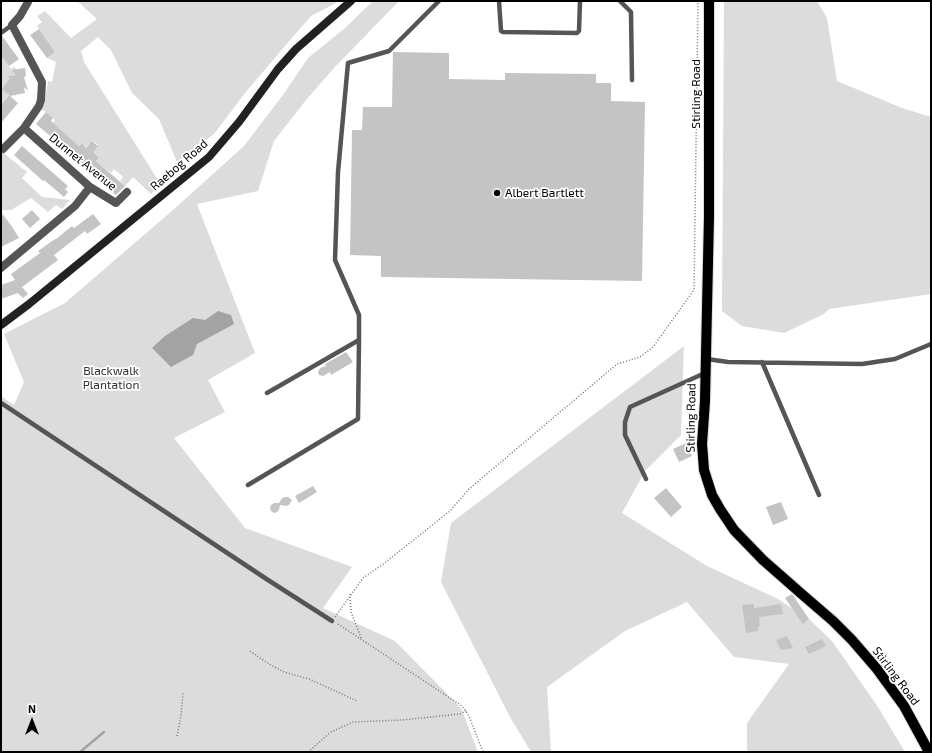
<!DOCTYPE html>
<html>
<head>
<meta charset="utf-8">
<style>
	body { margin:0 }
	#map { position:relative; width:932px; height:753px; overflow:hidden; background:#fff; font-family:"Exo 2",sans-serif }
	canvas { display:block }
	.frame { position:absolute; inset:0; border:2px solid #000; pointer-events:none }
	.north { position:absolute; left:12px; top:701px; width:40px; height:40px; -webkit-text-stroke:3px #fff; paint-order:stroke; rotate:0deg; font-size:11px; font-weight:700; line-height:16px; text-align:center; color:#000 }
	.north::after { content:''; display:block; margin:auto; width:14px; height:18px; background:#000; clip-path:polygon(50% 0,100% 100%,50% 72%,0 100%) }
</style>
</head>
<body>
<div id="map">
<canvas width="932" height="753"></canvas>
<div class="frame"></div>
<div class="north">N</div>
</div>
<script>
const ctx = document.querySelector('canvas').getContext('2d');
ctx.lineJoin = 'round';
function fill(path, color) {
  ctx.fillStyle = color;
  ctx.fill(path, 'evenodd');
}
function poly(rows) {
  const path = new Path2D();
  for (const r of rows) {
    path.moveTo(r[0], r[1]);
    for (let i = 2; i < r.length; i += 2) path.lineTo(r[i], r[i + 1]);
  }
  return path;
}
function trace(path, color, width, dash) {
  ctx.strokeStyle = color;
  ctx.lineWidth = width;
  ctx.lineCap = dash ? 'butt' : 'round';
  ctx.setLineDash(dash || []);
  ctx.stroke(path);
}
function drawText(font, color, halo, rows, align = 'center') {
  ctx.font = font + ' "Exo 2",sans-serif';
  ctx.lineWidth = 3.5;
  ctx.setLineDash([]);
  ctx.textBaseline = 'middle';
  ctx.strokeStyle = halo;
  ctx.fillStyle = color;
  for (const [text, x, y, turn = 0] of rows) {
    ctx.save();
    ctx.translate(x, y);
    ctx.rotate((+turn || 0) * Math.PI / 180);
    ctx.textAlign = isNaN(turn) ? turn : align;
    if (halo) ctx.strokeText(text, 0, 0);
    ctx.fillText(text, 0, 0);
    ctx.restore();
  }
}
fill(poly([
	[77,1,335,1,336,3,311,16,285,46,245,93,214,134,177,162,159,119,132,93,111,50,98,37,81,51,84,62,161,185,151,194,133,177,125,186,120,181,123,177,119,173,114,169,111,173,96,161,99,158,93,152,98,145,93,141,86,147,82,143,79,146,53,123,55,120,53,118,46,112,42,110,45,99,48,81,52,82,56,62,47,58,55,52,37,26,42,22,37,16,45,11,71,38,97,19],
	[373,1,399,1,334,68,306,100,274,141,258,191,197,204,255,353,208,380,225,412,174,438,245,528,352,567,323,608,395,641,461,708,478,752,1,752,1,396,14,405,24,382,4,334,65,303,173,210,244,146,283,95,308,58,345,28],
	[724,1,817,1,827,18,837,81,902,108,931,117,931,294,829,309,824,314,784,333,742,326,722,311],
	[1,56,11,69,14,67,16,69,17,75,8,76,9,82,15,90,16,95,16,96,11,92,1,105],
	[1,145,6,155,27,172,22,178,42,197,70,200,62,209,56,205,48,212,31,198,11,210,1,210],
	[684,346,681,435,645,471,622,513,707,566,776,598,809,619,832,641,878,707,905,752,747,752,747,723,789,664,734,657,687,602,625,631,547,687,551,752,531,752,510,717,441,582,451,523]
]), '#dcdcdc');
fill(poly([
	[218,311,231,315,234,324,197,344,193,355,171,367,152,348,165,336,193,318,205,320]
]), '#a3a3a3');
trace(poly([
	[80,752,104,732]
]), '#a3a3a3', 2.5);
fill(poly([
	[39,29,55,52,47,58,30,35],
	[2,36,19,59,9,66,1,56,1,37],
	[393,52,449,53,449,79,505,80,505,73,596,74,596,83,611,83,611,101,645,102,642,281,381,277,381,256,350,255,352,130,362,130,363,107,392,107],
	[25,68,26,76,24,77,28,91,24,87,25,93,10,96,2,89,9,80,8,76,16,75,12,70],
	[9,95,18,103,1,123,1,105],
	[46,112,53,118,51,121,79,146,82,143,86,148,92,141,98,146,93,152,99,158,96,161,125,186,116,195,98,180,99,179,89,169,36,124],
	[22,146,68,186,65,189,68,192,64,197,44,180,43,181,14,155],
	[32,210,40,219,30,228,22,219],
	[1,212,13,228,19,238,1,247],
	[93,214,101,224,87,234,85,231,54,255,58,260,22,287,28,294,23,298,18,293,1,299,1,285,15,280,11,274,40,253,38,251,55,239,56,239,72,226,74,228],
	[346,352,353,362,331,375,330,372,323,376,319,375,318,372,320,368,326,366,325,364],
	[686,443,692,456,679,462,673,449],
	[313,486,317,492,299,503,295,496],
	[666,488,682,507,671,517,654,498],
	[285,497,288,497,292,500,289,505,286,506,280,505,279,510,277,512,274,513,271,511,270,508,271,505,274,503,279,503,282,498],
	[781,502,788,519,773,525,766,507],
	[792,594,809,619,803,624,785,598],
	[754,604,754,608,781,604,783,614,759,617,760,626,758,627,758,631,746,633,742,605],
	[787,636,793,648,781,650,776,640],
	[822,639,826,646,809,654,805,647]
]), '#c4c4c4');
const primary = poly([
	[709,1,709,216,705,401,702,444,704,470,712,495,720,509,734,530,763,560,804,596,833,621,852,640,877,669,904,706,929,752]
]);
trace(primary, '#dbdbdb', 12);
trace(poly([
	[350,594,351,612,362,640],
	[335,617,363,578,382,565,450,511,469,489,617,364,640,357,653,347,694,290,698,1],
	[338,624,462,706,469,716,483,752],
	[250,651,269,664,284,672,309,679,357,701],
	[177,736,181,716,183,693],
	[308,752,331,732,353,722,402,720,460,714,466,711]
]), '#777', 1.5, [1, 2]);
trace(poly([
	[499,1,501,31,503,32,577,33,579,31,580,1],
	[620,1,631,12,632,80],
	[1,33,12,25],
	[707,359,728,362,862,364,895,359,931,344],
	[762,362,819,495],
	[267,393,359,340,359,315,335,260,338,172,348,63,389,51,439,1],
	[1,403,268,580,332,621],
	[646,479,625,435,625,422,630,407,705,373],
	[248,485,358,419,359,340]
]), '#555', 4.5);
trace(poly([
	[24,128,90,187,116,203,127,192],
	[3,149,24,128,39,106,41,100,42,82,12,25,20,16,28,2],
	[1,268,75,206,90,187]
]), '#555', 8);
trace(poly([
	[1,325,29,304,209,157,239,122,278,69,296,49,351,1]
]), '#222', 8);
trace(primary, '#000', 10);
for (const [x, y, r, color] of [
	[497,193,4,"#000"]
]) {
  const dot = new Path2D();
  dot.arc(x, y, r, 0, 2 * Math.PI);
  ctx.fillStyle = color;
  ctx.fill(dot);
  trace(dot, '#fff', 1.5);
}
drawText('12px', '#000', '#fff', [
	["Stirling Road",696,94,-90],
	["Dunnet Avenue",83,162,39],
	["Raebog Road",179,165,-41],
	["Stirling Road",691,418,-89],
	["Stirling Road",896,676,53]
]);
drawText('12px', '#000', '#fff', [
	["Albert Bartlett",505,193]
], 'left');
drawText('12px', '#333', '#fff', [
	["Blackwalk",111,371],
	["Plantation",111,385]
]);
</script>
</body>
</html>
